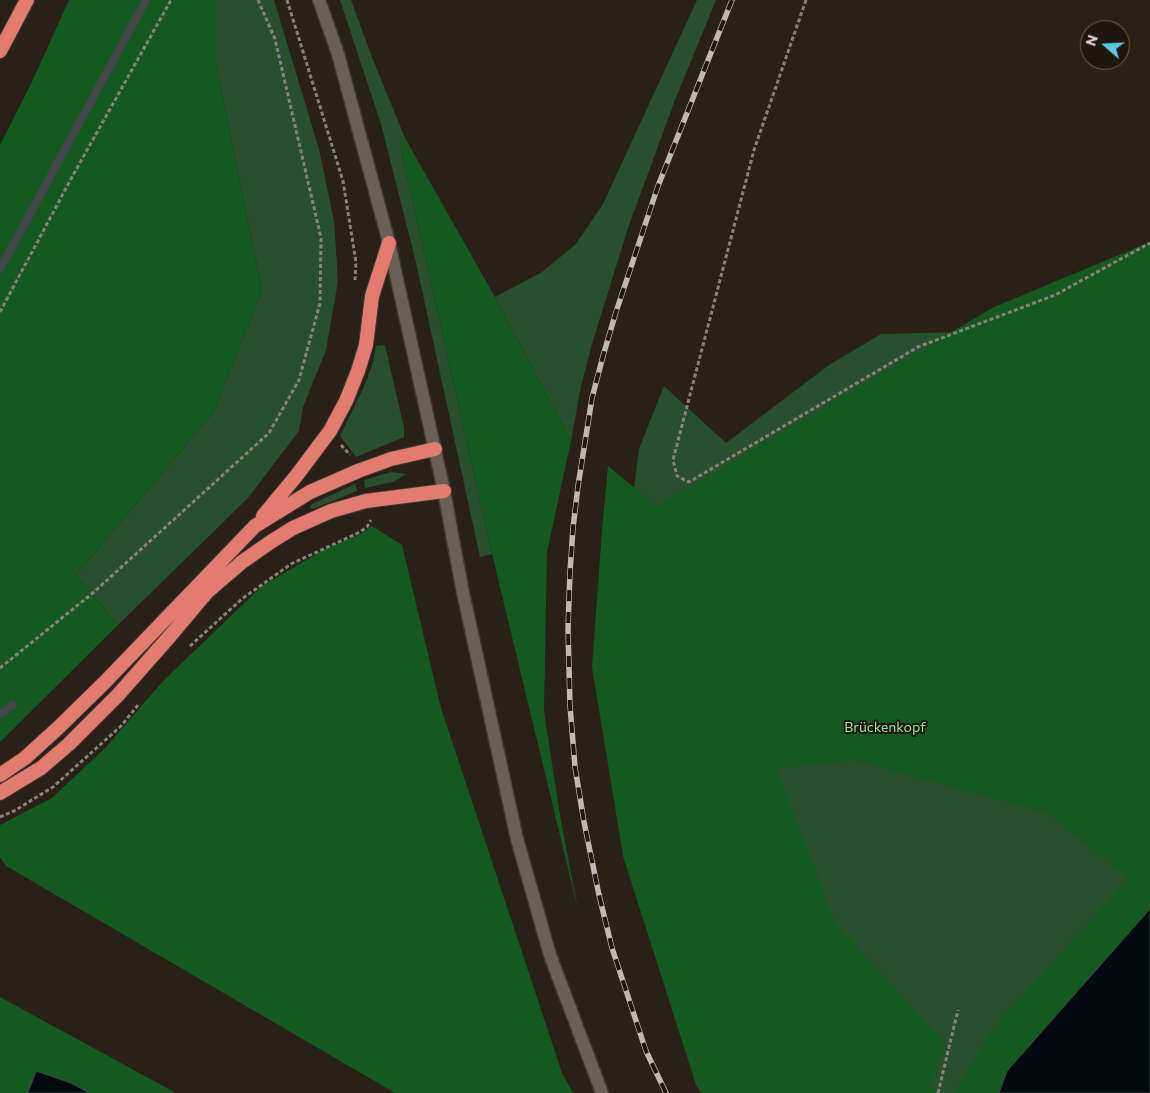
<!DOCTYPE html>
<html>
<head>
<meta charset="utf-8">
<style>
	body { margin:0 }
	#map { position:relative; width:1150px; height:1093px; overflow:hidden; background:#292016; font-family:Commissioner,sans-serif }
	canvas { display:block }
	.north { position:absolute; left:1080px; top:20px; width:50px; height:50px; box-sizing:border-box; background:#1f170d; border:1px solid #6b635b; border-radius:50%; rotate:289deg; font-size:14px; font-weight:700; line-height:20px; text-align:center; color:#dcd6d0 }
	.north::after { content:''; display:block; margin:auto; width:18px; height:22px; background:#5ac8e5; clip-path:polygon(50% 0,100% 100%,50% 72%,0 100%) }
</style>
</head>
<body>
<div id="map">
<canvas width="1150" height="1093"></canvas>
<div class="north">N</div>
</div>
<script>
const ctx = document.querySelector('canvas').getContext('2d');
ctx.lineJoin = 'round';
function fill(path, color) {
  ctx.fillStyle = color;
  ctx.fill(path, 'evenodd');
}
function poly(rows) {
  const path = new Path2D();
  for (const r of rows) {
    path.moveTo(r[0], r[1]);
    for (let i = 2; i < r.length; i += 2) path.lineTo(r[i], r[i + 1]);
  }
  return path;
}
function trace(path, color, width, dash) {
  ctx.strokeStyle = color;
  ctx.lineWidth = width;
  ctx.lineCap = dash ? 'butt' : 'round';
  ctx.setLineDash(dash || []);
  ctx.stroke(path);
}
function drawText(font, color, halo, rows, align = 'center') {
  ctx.font = font + ' Commissioner,sans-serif';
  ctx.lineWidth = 4;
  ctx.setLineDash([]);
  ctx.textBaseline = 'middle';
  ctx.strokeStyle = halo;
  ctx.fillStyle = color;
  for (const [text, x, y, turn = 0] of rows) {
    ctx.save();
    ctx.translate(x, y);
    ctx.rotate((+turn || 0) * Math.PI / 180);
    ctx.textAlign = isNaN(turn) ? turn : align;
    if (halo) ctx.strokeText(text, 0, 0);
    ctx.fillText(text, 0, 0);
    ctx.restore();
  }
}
fill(poly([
	[216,0,274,0,319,149,334,221,338,281,326,350,303,407,299,431,248,498,118,625,76,575,213,413,262,290,216,64],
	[340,0,351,0,373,60,405,138,401,149,492,554,480,557,415,258,381,124],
	[697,0,716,0,675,100,628,228,592,344,581,386,571,441,495,297,542,272,576,244,603,204],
	[1150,246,1150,1093,726,1093,632,505,639,449,664,386,726,443,829,365,881,334,1044,330],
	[385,345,404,428,404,437,356,457,340,436,362,391,373,363,376,346],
	[391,472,406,474,393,482,365,488,364,480],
	[355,484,357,491,313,509,310,508,312,504]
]), '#28502c');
fill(poly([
	[69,0,216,0,216,64,262,290,213,413,76,575,118,625,0,742,0,145,31,84],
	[405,138,495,297,571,441,547,552,544,711,560,816,578,910,492,554,401,149],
	[1150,242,1150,909,1007,1071,999,1093,954,1093,991,1031,1128,878,1047,813,855,760,776,768,835,922,945,1044,929,1088,937,1093,701,1093,696,1085,623,856,592,667,602,530,608,466,657,506,994,307],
	[372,526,402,545,441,708,562,1073,573,1093,395,1093,6,866,0,857,0,825,52,798,107,746,163,681,262,586,327,548,361,534],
	[0,997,176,1093,89,1093,71,1083,36,1071,28,1093,0,1093]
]), '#145920');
const water = poly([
	[1150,909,1150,1093,999,1093,1007,1071,1150,909],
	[36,1071,71,1083,89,1093,28,1093,36,1071]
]);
fill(water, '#010a0f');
trace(water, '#434749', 1);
trace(poly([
	[0,269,146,0],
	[0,714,13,705]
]), '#434749', 8);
const minor = poly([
	[444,491,462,588,517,839,550,955,602,1093]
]);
const tertiary = poly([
	[319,0,338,54,389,243,444,491]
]);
const trunk = poly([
	[0,51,27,0],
	[263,516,297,475,330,431,346,401,358,371,366,345,372,296,389,243],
	[0,775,25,758,58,728,104,683,255,526,310,492,358,471,391,459,435,449],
	[0,793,41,768,69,744,118,695,170,636,207,592,242,562,269,543,293,528,331,511,366,501,444,491]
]);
trace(minor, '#423b34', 15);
trace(tertiary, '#423b34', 15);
trace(trunk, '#423b34', 16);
trace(poly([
	[287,0,343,181,356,262,355,280],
	[806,0,754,150,673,460,677,476,689,482,918,347,1055,295,1150,243],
	[0,312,72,177,171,0],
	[341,445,350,455],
	[190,646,243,598,291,564,360,532,367,527,371,520],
	[0,668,94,592,269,433,299,380,320,303,321,238,275,39,258,0],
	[0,817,14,811,53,787,121,726,138,705],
	[938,1093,958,1010]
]), '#89827a', 3, [4, 2.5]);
trace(minor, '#6b6055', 12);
trace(tertiary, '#6b6055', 12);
trace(trunk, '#e27c71', 14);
const rail = poly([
	[666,1093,646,1051,612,948,599,895,584,822,575,767,570,706,568,629,570,572,573,528,578,486,592,398,603,356,616,312,658,186,732,0]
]);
trace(rail, '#bfb9b2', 5.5);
trace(rail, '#1f170d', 4, [11]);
drawText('14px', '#91ea97', '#1f170d', [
	["Brückenkopf",885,727]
]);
</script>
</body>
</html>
